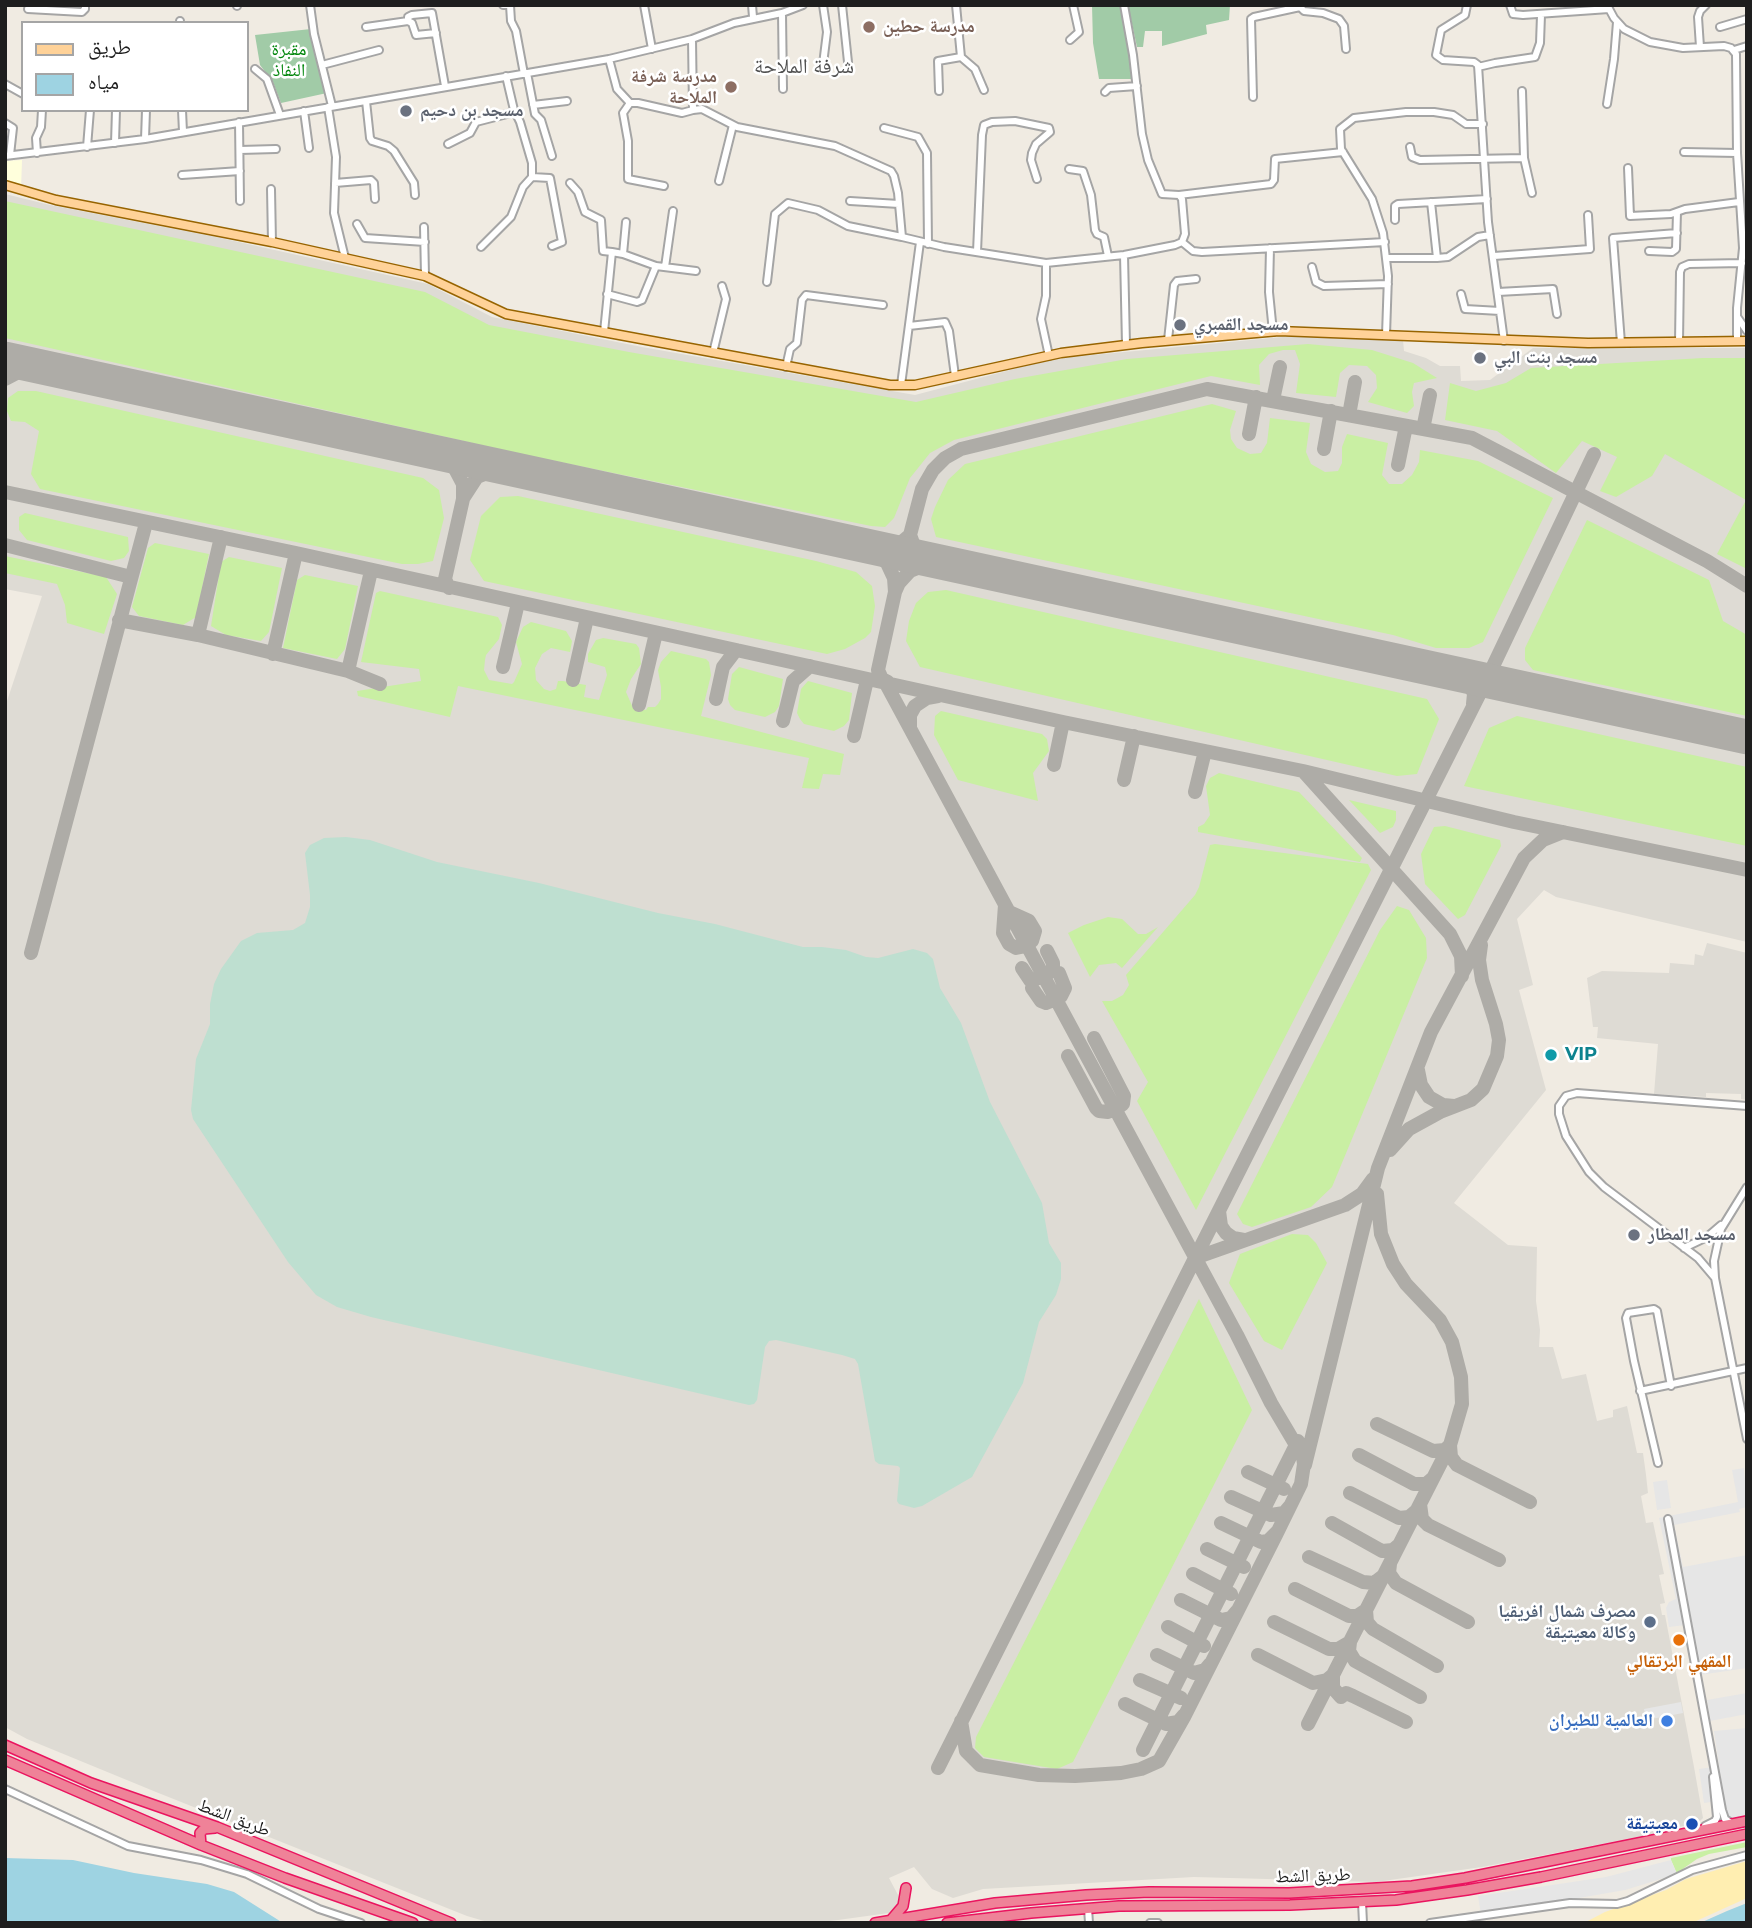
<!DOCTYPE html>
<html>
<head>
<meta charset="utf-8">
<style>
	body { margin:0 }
	#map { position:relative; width:1752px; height:1928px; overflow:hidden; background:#f0ebe2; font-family:Montserrat,"Noto Naskh Arabic",sans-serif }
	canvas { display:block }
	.frame { position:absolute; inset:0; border:7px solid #1e1e1e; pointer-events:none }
	.legend { position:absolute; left:21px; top:21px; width:228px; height:91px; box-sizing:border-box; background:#fff; border:2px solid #a5a5a5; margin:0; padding:9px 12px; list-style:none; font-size:21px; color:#1e1e1e }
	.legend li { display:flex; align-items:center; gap:14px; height:35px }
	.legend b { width:35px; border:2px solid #a5a5a5 }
</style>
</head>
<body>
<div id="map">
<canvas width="1752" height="1928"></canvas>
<div class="frame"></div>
<ul class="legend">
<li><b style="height:9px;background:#ffd298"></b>طريق</li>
<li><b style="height:19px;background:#9ed3e2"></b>مياه</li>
</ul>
</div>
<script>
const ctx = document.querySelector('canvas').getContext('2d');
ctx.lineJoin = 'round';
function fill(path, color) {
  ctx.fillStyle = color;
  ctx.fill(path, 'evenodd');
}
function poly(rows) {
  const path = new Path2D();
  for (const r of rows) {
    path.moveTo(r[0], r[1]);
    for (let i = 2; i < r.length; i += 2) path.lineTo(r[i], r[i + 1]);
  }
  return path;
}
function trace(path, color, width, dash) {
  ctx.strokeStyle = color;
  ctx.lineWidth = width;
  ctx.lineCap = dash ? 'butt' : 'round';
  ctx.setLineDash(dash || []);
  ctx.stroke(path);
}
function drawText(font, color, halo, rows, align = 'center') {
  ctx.font = font + ' Montserrat,"Noto Naskh Arabic",sans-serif';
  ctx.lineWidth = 5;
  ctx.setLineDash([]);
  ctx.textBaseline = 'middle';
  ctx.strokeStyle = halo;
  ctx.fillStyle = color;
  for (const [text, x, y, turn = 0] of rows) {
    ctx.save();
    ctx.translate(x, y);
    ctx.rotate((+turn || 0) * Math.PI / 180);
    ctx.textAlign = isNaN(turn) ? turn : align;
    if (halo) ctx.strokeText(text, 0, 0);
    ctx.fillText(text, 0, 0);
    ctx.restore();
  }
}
fill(poly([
	[22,160,21,189,5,183,5,161]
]), '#ffffdc');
fill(poly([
	[5,194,50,205,216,237,428,284,492,317,642,347,915,395,1037,363,1072,357,1293,336,1403,340,1404,351,1426,358,1440,366,1460,366,1461,381,1490,380,1533,348,1747,348,1747,942,1556,897,1544,890,1517,919,1533,985,1519,990,1546,1090,1454,1203,1508,1245,1537,1247,1536,1301,1540,1330,1539,1347,1553,1347,1562,1379,1586,1374,1597,1421,1613,1417,1613,1410,1627,1406,1637,1453,1643,1453,1646,1475,1648,1493,1641,1496,1646,1523,1653,1522,1664,1574,1659,1575,1665,1603,1660,1604,1662,1615,1665,1615,1694,1767,1703,1818,1699,1822,1643,1836,1482,1867,1376,1882,1194,1877,983,1889,953,1898,932,1889,914,1867,889,1878,898,1895,899,1902,889,1913,838,1920,812,1923,491,1923,467,1916,156,1792,27,1739,5,1727,5,707,42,596,5,589],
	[1707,943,1747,953,1747,1100,1741,1099,1741,1094,1706,1093,1706,1097,1654,1094,1658,1044,1597,1038,1598,1027,1593,1027,1587,978,1602,971,1669,973,1670,963,1694,965,1695,954,1703,956]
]), '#dedbd4');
fill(poly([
	[5,201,425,292,489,325,629,352,916,402,1015,379,1127,359,1308,344,1372,350,1413,363,1437,378,1414,383,1412,392,1414,406,1407,413,1368,402,1377,388,1376,375,1367,366,1349,365,1340,373,1336,397,1296,393,1300,364,1295,350,1283,350,1269,354,1259,365,1260,385,1211,376,954,440,930,453,910,478,894,518,885,527,871,526,526,455,5,338],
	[1703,358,1747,358,1747,569,1717,554,1746,500,1665,454,1652,476,1616,497,1600,491,1617,457,1582,441,1556,473,1497,431,1445,420,1450,383,1476,391,1506,383,1531,368],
	[18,391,36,391,423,478,439,490,444,518,433,561,418,564,402,564,40,489,31,474,39,431,25,422,11,421,7,411,8,398],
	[1212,404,1236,411,1230,430,1231,439,1237,448,1250,454,1261,453,1267,443,1270,418,1310,423,1306,452,1311,464,1325,472,1338,471,1342,463,1342,447,1347,434,1388,443,1382,475,1389,484,1402,484,1412,475,1419,462,1420,450,1478,461,1553,498,1483,642,1469,648,1436,648,1393,635,936,537,931,519,935,507,948,480,965,464],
	[518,496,816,561,856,572,872,586,875,606,871,632,865,638,845,649,827,654,484,581,470,560,481,516,500,497],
	[25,513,128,537,129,551,124,558,111,561,27,540,19,530,19,517],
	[1587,520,1709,580,1723,621,1747,635,1747,716,1533,670,1525,660,1525,648],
	[155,543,209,554,196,617,183,625,139,616,132,607,148,548],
	[5,556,106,577,117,594,104,634,67,623,65,605,57,584,5,573],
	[229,557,282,568,269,632,261,641,226,635,211,626,221,562],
	[305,575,358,586,345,649,337,659,283,648,297,580],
	[946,590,1427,699,1439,719,1417,774,1397,776,920,667,906,641,909,621,916,603,928,592],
	[380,591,498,617,502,625,499,639,486,655,485,660,484,670,489,680,512,684,514,682,522,664,516,642,523,627,531,622,566,631,572,641,570,652,551,648,542,654,535,668,536,680,544,689,550,691,556,689,558,681,563,681,586,685,584,697,599,700,607,675,605,667,588,662,588,654,596,640,603,638,636,644,639,648,641,664,631,679,626,692,633,708,646,710,648,707,655,707,658,704,661,699,661,687,658,670,661,662,671,651,706,659,709,662,711,675,701,716,844,754,840,775,823,774,819,789,802,788,809,758,458,686,450,717,358,696,357,691,421,681,419,669,361,662,376,593],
	[739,667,783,679,779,706,775,712,765,717,735,710,730,705,728,699,732,674],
	[808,681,852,693,849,720,844,726,834,731,804,724,800,719,797,713,801,689],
	[941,711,1042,734,1047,739,1049,751,1033,773,1038,801,958,780,934,735,935,716],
	[1517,716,1747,767,1747,846,1464,786,1489,728],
	[1219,773,1299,792,1362,858,1360,862,1198,832,1198,827,1204,824,1210,815,1206,786,1210,778],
	[1349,800,1396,811,1396,820,1393,827,1380,833],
	[1445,826,1500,840,1501,846,1465,915,1458,919,1425,884,1421,854,1434,827],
	[1215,844,1368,864,1371,870,1196,1210,1137,1101,1148,1082,1102,1001,1112,1001,1123,995,1129,985,1126,975,1195,895,1199,887,1210,845],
	[1397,906,1409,910,1426,938,1427,958,1332,1187,1311,1207,1252,1227,1243,1224,1237,1214,1380,930],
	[1108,917,1122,919,1138,934,1146,934,1158,927,1122,968,1116,963,1099,965,1090,977,1068,933,1084,925],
	[1292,1234,1308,1235,1316,1243,1327,1263,1282,1350,1264,1341,1229,1283,1240,1254],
	[1199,1299,1252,1410,1073,1762,1057,1769,984,1757,975,1748,976,1737],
	[1747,1842,1747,1847,1709,1854,1697,1859,1684,1868,1678,1876,1671,1860,1671,1858]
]), '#c9efa3');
fill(poly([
	[346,837,370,840,437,862,539,883,658,913,715,924,803,947,822,947,846,950,866,957,878,958,913,949,927,953,933,959,940,988,961,1023,990,1102,1042,1203,1049,1243,1061,1263,1061,1279,1056,1295,1039,1322,1023,1383,972,1477,922,1506,914,1508,899,1504,897,1501,900,1468,898,1466,879,1464,875,1461,858,1364,855,1359,842,1355,776,1340,769,1341,765,1347,757,1400,754,1404,749,1405,371,1317,337,1307,316,1295,288,1262,193,1119,191,1110,196,1059,210,1024,210,1004,214,984,221,969,241,941,257,933,293,930,305,923,310,907,310,895,305,853,310,845,324,838]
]), '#bedfd0');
fill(poly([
	[1747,1861,1747,1898,1694,1922,1584,1923,1605,1912,1666,1890,1686,1879]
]), '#ffeeb1');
fill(poly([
	[1092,5,1122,5,1134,79,1099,79,1093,43],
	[1128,5,1230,5,1229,20,1206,25,1207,34,1162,46,1162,31,1145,31,1143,47,1137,47],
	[311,29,327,93,281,103,273,82,260,65,255,35]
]), '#a1cba7');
fill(poly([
	[1744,1468,1747,1507,1739,1509,1740,1512,1674,1525,1683,1567,1747,1555,1747,1668,1693,1676,1685,1625,1669,1627,1666,1608,1669,1602,1676,1599,1659,1518,1738,1502,1732,1470],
	[1667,1480,1671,1508,1657,1510,1653,1482],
	[1747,1693,1747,1714,1710,1721,1707,1700],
	[1681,1702,1683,1713,1646,1720,1644,1709],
	[1747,1728,1747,1814,1733,1819,1726,1816,1714,1731],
	[1713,1767,1717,1801,1704,1803,1699,1769],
	[1671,1860,1677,1874,1625,1890,1481,1915,1478,1896,1606,1877]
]), '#e6e6e6');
fill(poly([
	[5,1858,73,1860,134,1873,207,1884,234,1892,283,1923,5,1923],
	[1747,1903,1747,1923,1700,1923,1727,1911]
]), '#9ed3e2');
trace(poly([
	[5,379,26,368,39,366],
	[1273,400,1280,367],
	[1349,415,1355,382],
	[1423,429,1430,395],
	[1249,434,1256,397],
	[1324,449,1331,411],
	[432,451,453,465,463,484,463,499,445,579,449,588],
	[1398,465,1406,426],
	[5,492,296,553,1063,722,1303,771,1514,822,1747,870],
	[464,497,477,477,502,467],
	[910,535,914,546,927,559],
	[859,544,874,552,887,563,894,578,895,592,899,583,910,571,935,561],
	[5,545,131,577],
	[885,550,897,546,910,535,922,489,933,470,945,458,961,449,1207,389,1472,438,1707,561,1747,586],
	[119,620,198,635,348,671,380,684],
	[198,635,221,537],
	[273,654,296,553],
	[503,667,518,603],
	[348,671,371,571],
	[1457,675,1471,687,1474,694,1473,704],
	[573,680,587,618],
	[885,682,1237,1335,1271,1403,1303,1457,1304,1464,1301,1484,1276,1535,1184,1717,1159,1761,1141,1769,1121,1773,1075,1776,1039,1775,980,1765,966,1751,961,1721],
	[888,682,882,679,878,670,895,592],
	[716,699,723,667,736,650],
	[639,705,656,633],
	[783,721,793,681,810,666],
	[910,728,910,715,915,706,927,698,938,696],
	[854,736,867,680],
	[1054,765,1063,722],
	[1304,772,1450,934,1461,956,1462,976],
	[1124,780,1134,736],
	[1195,792,1205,751],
	[1005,905,1003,933,1009,944,1016,948,1021,947,1032,941,1035,931,1029,921,1009,912],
	[31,953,146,523],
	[1022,968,1030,980,1044,977,1053,969,1053,963,1047,951],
	[1032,988,1041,1001,1046,1003,1056,999,1061,996,1065,988,1059,973],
	[1068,1056,1096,1108,1099,1111,1108,1112,1119,1107,1123,1104,1124,1096,1094,1038],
	[1418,1070,1421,1085,1429,1097,1443,1105,1454,1106],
	[1390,1150,1409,1129,1440,1112,1471,1100,1483,1089,1497,1056,1499,1040,1496,1024,1482,980,1479,960,1481,945],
	[1219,1211,1221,1226,1226,1233,1233,1238,1244,1240],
	[1195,1258,1345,1205,1362,1194,1373,1179],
	[1377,1424,1433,1451,1445,1450,1450,1445],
	[1450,1445,1451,1457,1457,1465,1530,1502],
	[1359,1455,1414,1484,1426,1484,1433,1478],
	[1305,1465,1378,1168,1431,1032,1524,858,1543,840,1563,832],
	[1248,1472,1284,1489],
	[1350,1493,1399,1518,1409,1517,1416,1511],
	[1231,1497,1271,1515,1284,1513,1290,1506],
	[1420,1504,1422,1519,1428,1525,1499,1560],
	[1221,1523,1261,1542,1268,1541,1277,1532],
	[1332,1523,1382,1551,1393,1550,1399,1545],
	[1207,1549,1244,1567],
	[1309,1557,1363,1582,1374,1583,1383,1576],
	[1390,1564,1389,1573,1396,1583,1468,1622],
	[1193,1574,1231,1594],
	[1295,1589,1349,1616,1357,1616,1366,1610,1367,1622,1373,1629,1437,1666],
	[1181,1600,1221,1620,1231,1618,1237,1611],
	[1274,1622,1329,1649,1338,1649,1350,1642],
	[1168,1627,1204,1646],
	[1350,1642,1349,1651,1355,1661,1420,1697],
	[1157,1655,1194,1673,1205,1670,1210,1664],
	[1258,1655,1313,1683,1327,1680,1333,1675],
	[1333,1675,1333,1688,1341,1697,1346,1693,1353,1696,1406,1722],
	[1140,1680,1181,1698],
	[1125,1704,1166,1724,1178,1722,1184,1715],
	[1308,1724,1450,1445,1462,1404,1461,1377,1452,1342,1440,1320,1406,1284,1393,1264,1381,1234,1377,1194],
	[1143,1750,1298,1441],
	[938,1768,1486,681,1594,454]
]), '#aeaca7', 14);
trace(poly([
	[5,359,1747,737]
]), '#aeaca7', 35);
const minor = poly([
	[237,5,237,6],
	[310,5,314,34,332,106],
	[503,5,510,5,511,21,516,31,524,74],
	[644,5,652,49],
	[752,5,753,17],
	[823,5,827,32,823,64],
	[842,5,848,62],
	[1467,5,1465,15,1441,30,1436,55,1443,60,1474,62,1478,65,1488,222,1504,341],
	[1510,5,1513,14,1523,15,1609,9],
	[1607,5,1614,18,1624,29,1650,42,1683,48,1724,46,1731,48,1736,54,1737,153,1743,248,1737,308,1737,341],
	[1300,7,1304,11,1323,13,1339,19,1344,26,1346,49],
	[28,9,82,12,85,9,85,5],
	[782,13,783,89],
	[180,21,180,23],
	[408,21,412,23,416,35,436,33],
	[366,27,408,21,408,17,412,15,432,13,445,86],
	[1720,27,1747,19],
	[692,39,693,110,702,109,737,127,835,146,891,171,894,176,898,193,902,237,944,247,1046,263,1124,255,1175,245,1182,242,1185,234,1182,199,1179,195,1162,194,1148,160,1142,134,1133,55,1124,5],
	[1070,40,1079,32,1073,5],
	[1700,47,1698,17,1700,11,1706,5],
	[1734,50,1747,46],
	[961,57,975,69,984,90],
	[609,59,617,89,630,103,638,103,682,113,693,110],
	[322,65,379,50],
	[1478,67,1495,63,1535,57,1540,43,1541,15],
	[255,69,267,79,280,115],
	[527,73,535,114,541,120,552,156],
	[5,84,23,94],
	[939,91,938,61,961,57,956,5],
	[1105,92,1109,88,1137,86],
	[1253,97,1251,19,1254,17,1300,7,1300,5],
	[366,101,370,138,372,141,388,146,394,151,414,183,415,195],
	[630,103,623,113,628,141,628,179,664,186],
	[1607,104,1614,59,1617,22],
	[533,105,567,101],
	[328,107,336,157,334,213,345,258],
	[182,110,183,132],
	[304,111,309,148],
	[239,122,240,201],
	[5,123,13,128,10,155],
	[884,128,918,137,927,153,928,244],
	[145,139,146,110],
	[115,143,116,110],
	[448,144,470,133,476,122,515,112],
	[87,147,90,110],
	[1410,147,1412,157,1420,160,1524,158,1522,91],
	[240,150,276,149],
	[1684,152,1737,153],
	[37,153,36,138,41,127,42,110],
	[5,156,145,139,609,59,692,39,734,23,782,13,803,5],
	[1524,158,1532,193],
	[1628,168,1630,216,1671,214,1685,209,1739,202],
	[1069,169,1083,171,1091,195,1095,230,1097,234,1104,237,1108,256],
	[182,175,240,171],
	[532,177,550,178,562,242,552,246],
	[719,181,733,125],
	[335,183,371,180,374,183,375,199],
	[570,183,578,192,585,212,601,220,603,251,612,252],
	[271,189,272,242],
	[1179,195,1271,184,1274,180,1275,159,1343,152],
	[850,201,899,204],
	[1395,220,1395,206,1398,204,1487,199],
	[357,224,365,238,425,242],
	[424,227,425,276],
	[1182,242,1193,251,1202,252,1385,242],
	[481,247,511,217,523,187,532,177,532,163,520,122,514,110,506,76],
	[1270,248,1269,292,1273,332],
	[1649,251,1672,252,1676,249,1677,212],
	[977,252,982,135,984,125,992,122,1015,121,1049,128,1050,132,1036,144,1032,153,1031,160,1037,179],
	[623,254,656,266],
	[1124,255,1126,344],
	[1494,256,1590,249,1588,215],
	[1387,258,1437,258,1431,202],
	[1437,258,1448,257,1478,237,1490,235],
	[1046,263,1046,296,1041,319,1049,356],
	[665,267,673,211],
	[1312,267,1316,282,1324,286,1388,284],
	[767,282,775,214,788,203,818,210,848,226,902,237],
	[1498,292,1553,289,1557,314],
	[607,294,637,302,642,300,656,266,696,271],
	[1461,294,1465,309,1500,311],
	[1738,318,1747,331],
	[909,326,945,322,949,331,955,376],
	[604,332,612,252,623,254,626,222],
	[1386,335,1388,276,1383,233,1372,199,1341,149,1340,129,1354,118,1406,112,1434,112,1453,115,1466,124,1483,124],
	[1168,340,1174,285,1177,281,1196,279],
	[1679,342,1680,272,1682,267,1689,264,1742,263],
	[1621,343,1613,238,1677,233],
	[713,353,726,299,722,286],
	[786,367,790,349,797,343,802,300,806,295,883,305],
	[901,385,920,242],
	[1747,1187,1721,1229,1714,1261,1715,1278,1747,1439],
	[1684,1248,1707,1237,1721,1225],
	[1715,1278,1698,1258,1604,1187,1589,1172,1566,1136,1559,1114,1559,1106,1566,1096,1577,1093,1747,1106],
	[1640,1391,1747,1368],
	[1658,1463,1634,1361,1626,1318,1628,1313,1654,1309,1657,1311,1671,1386],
	[1668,1519,1722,1810,1725,1819,1731,1823],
	[5,1789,128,1846,201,1860,247,1874,319,1909,361,1923],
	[1705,1826,1715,1821,1717,1817,1713,1777],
	[1362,1902,1363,1923],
	[1088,1908,1089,1923],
	[1150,1923,1158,1923],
	[1430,1923,1570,1903,1617,1904,1628,1901,1692,1870,1747,1855]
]);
const major = poly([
	[5,185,56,200,272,242,425,276,506,314,890,385,915,385,1061,353,1142,343,1279,331,1588,343,1747,341]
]);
const highway = poly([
	[5,1745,91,1783,217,1827,451,1923],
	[5,1760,201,1845,285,1878,413,1923],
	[201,1845,200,1833,204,1829,215,1828],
	[891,1920,903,1906,906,1888],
	[875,1923,995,1903,1086,1895,1149,1892,1289,1893,1412,1886,1465,1878,1747,1821],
	[947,1923,1031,1913,1119,1906,1290,1905,1396,1900,1467,1890,1541,1877,1747,1834]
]);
trace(minor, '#a5a5a5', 10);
trace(major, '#976400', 11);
trace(highway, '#ea145f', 12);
trace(minor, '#fff', 6);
trace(major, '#ffd298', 8);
trace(highway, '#ef8298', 9);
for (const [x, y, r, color] of [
	[869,27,7,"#8d6e63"],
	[731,87,7,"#8d6e63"],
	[406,111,7,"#6b7280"],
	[1180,325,7,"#6b7280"],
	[1480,358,7,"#6b7280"],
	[1551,1055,7,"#0f9aa8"],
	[1634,1235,7,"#6b7280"],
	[1650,1622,7,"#5c6f8a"],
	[1679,1640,7,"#e8710a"],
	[1667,1721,7,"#3f7fe0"],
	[1692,1824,7,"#1a4fb4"]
]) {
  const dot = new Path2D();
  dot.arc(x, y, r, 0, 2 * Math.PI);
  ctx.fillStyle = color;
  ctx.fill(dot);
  trace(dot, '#fff', 2.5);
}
drawText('bold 18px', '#785e54', '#fff', [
	["مدرسة حطين",883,27],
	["مدرسة شرفة",717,77,"right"],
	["الملاحة",717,98,"right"]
], 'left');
drawText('18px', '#01860b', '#fff', [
	["مقبرة",289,50],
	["النفاذ",289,71]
]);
drawText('bold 18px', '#5b616d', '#fff', [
	["مسجد بن دحيم",420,111],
	["مسجد القمبري",1194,325],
	["مسجد بنت البي",1494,358],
	["مسجد المطار",1648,1235]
], 'left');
drawText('bold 18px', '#0d838f', '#fff', [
	["VIP",1565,1055]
], 'left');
drawText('bold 18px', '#4e5e75', '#fff', [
	["مصرف شمال افريقيا",1636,1612],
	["وكالة معيتيقة",1636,1633]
], 'right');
drawText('bold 18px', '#c56008', '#fff', [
	["المقهي البرتقالي",1679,1662]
]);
drawText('bold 18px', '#366cbe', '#fff', [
	["العالمية للطيران",1653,1721]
], 'right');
drawText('18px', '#1e1e1e', '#fff', [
	["طريق الشط",234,1818,21],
	["طريق الشط",1313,1876,-2]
]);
drawText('bold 18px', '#164399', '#fff', [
	["معيتيقة",1678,1824]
], 'right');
drawText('21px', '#515151', '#fff', [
	["شرفة الملاحة",804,67]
]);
</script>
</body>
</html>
